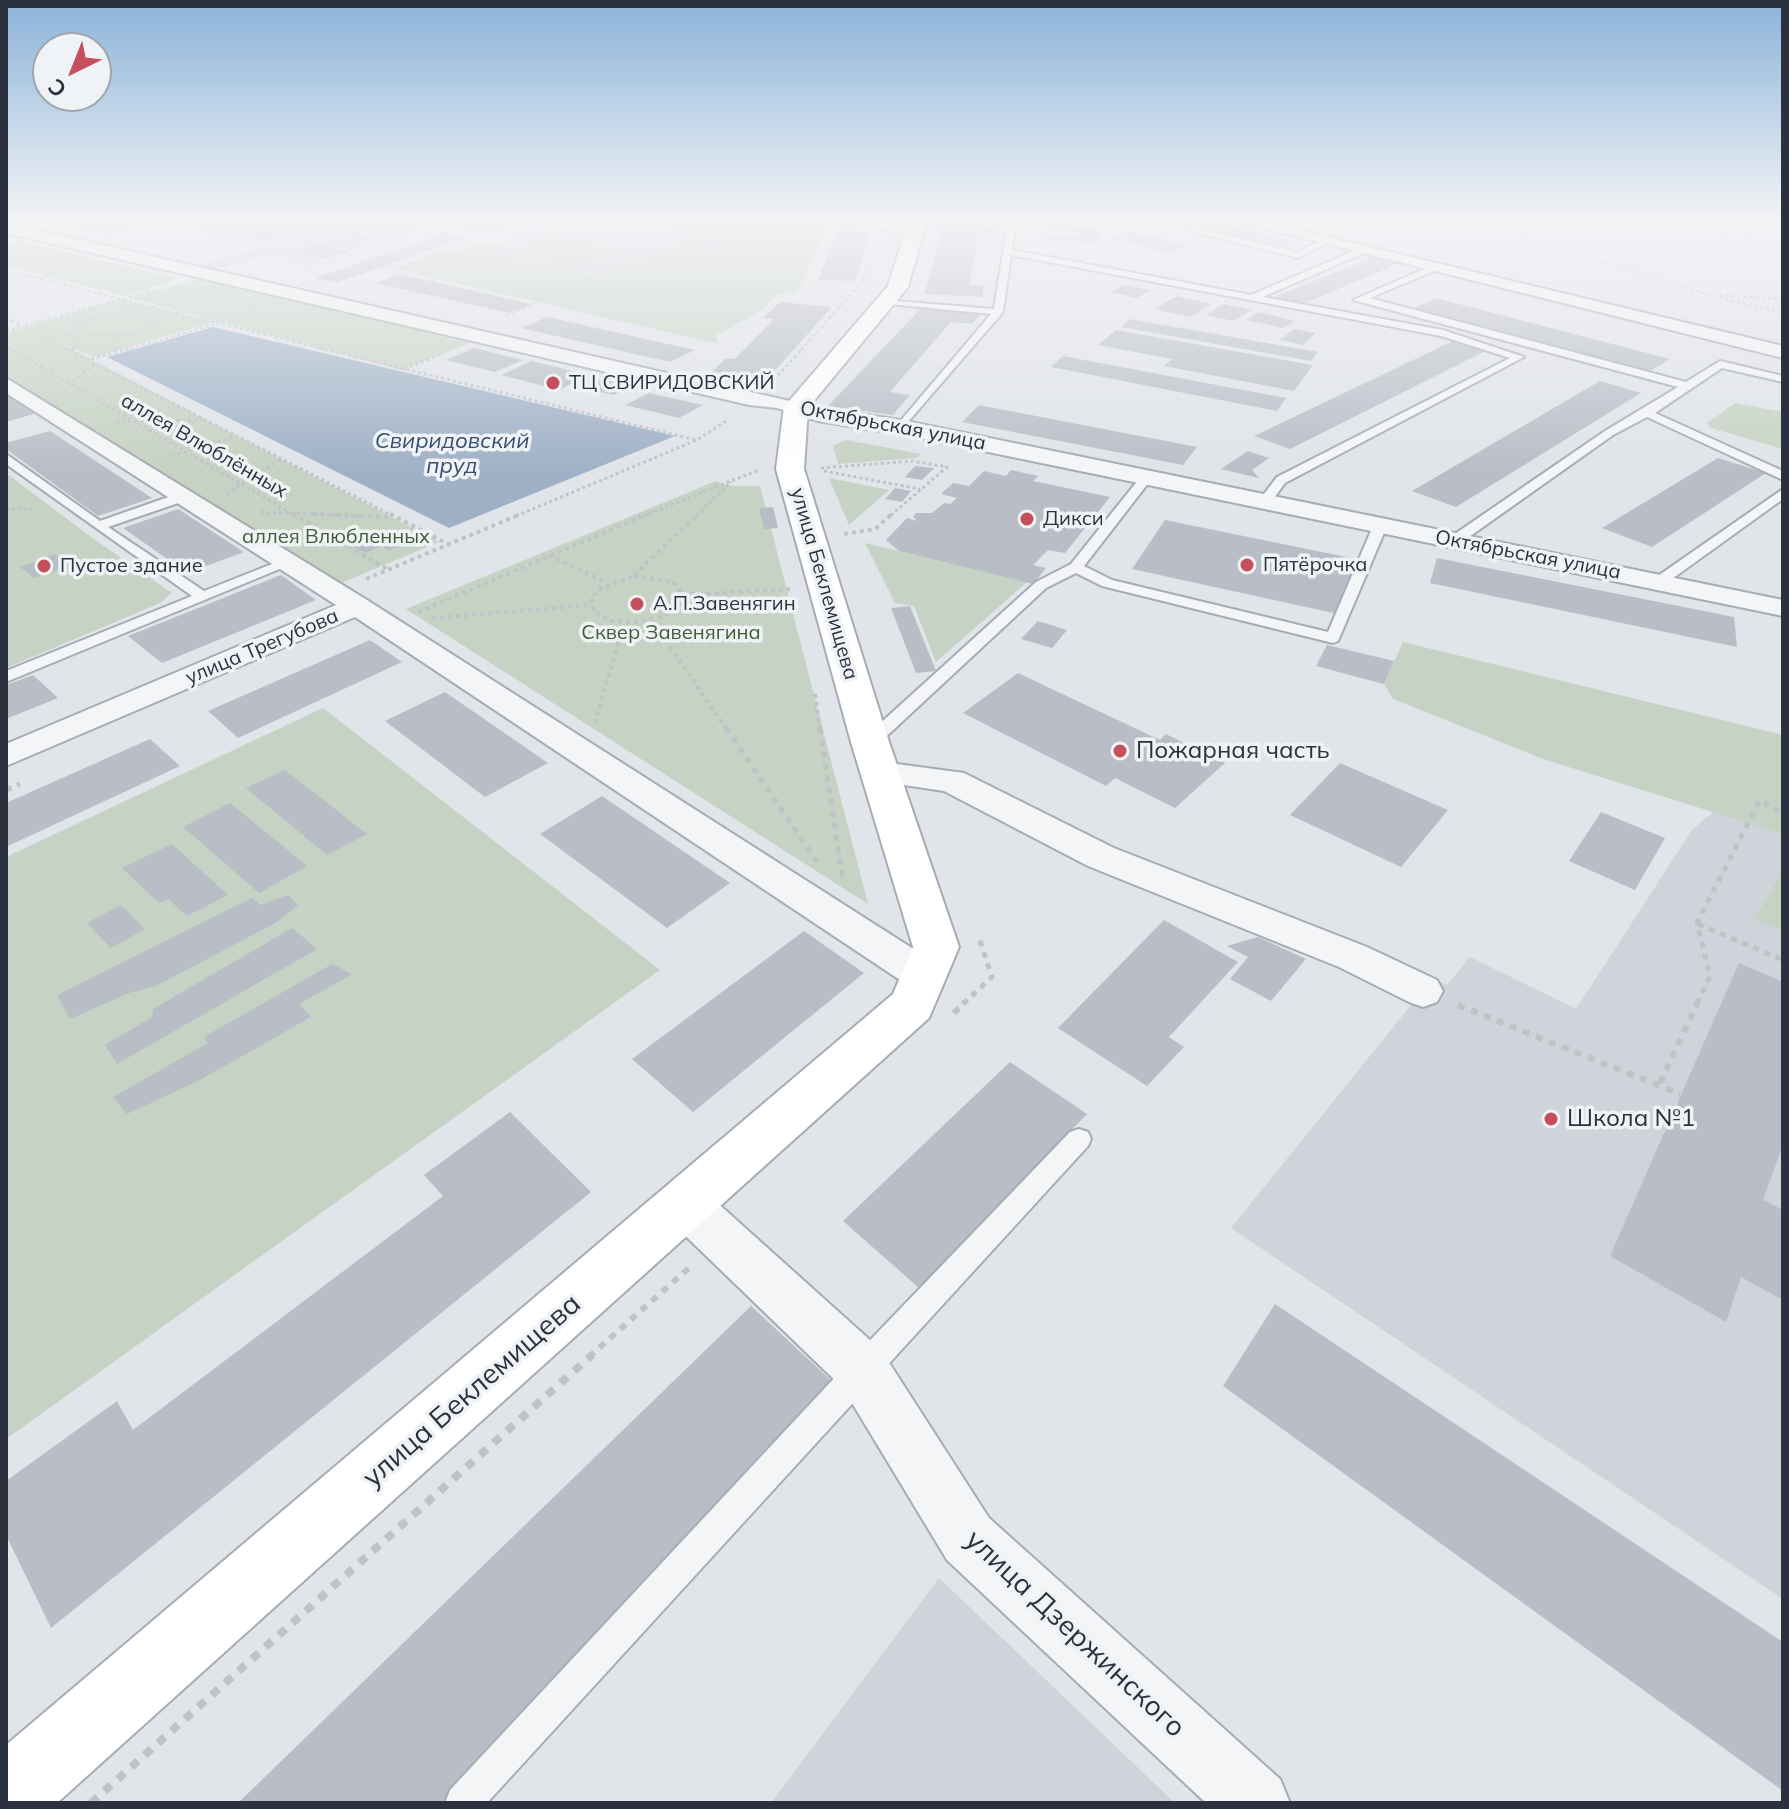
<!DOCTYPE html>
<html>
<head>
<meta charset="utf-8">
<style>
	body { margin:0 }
	#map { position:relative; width:1789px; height:1809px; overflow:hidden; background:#e1e4e9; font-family:Mulish,sans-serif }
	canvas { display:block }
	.frame { position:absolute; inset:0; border:8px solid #2b313f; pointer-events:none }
	.north { position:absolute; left:32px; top:32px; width:80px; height:80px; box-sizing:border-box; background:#f0f3f6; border:2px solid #a1a5ad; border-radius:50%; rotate:223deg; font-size:22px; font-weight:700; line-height:32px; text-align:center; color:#2b313f }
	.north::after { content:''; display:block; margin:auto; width:28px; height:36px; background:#c4505d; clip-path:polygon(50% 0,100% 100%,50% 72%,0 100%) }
</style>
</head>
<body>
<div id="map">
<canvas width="1789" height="1809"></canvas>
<div class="frame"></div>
<div class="north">С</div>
</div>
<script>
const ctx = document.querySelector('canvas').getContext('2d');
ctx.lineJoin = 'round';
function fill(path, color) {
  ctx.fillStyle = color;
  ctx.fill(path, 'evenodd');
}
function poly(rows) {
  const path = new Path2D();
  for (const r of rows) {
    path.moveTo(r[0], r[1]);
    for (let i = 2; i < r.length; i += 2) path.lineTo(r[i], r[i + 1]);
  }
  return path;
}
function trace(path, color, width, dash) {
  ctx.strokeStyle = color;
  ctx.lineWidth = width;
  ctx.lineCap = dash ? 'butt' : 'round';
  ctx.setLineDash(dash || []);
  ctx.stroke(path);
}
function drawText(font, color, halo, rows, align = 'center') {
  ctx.font = font + ' Mulish,sans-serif';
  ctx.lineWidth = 7;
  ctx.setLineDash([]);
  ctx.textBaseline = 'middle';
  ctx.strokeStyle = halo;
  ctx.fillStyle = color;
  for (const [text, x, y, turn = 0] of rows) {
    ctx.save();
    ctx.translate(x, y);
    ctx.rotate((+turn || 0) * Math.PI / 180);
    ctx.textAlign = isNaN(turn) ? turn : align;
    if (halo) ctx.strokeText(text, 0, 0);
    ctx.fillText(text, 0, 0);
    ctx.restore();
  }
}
fill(poly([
	[191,219,456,219,307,265,273,254,208,271,189,267,255,249,173,223],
	[570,219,777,219,656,294,470,251],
	[1737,792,1783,808,1783,1599,1231,1228,1433,978,1447,985,1470,957,1576,1009,1692,830],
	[939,1578,1175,1803,771,1803]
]), '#cfd3da');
fill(poly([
	[753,219,817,219,837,224,829,227,798,291,777,295,758,313,715,336,719,344,394,269,443,249,460,252,488,242,508,247,493,253,603,278,618,267],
	[1245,219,1599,219,1350,227],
	[553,236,622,251,578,268,508,252],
	[17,240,178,279,127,296,6,266,6,243],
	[202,278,470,343,402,370,129,298],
	[121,299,214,322,94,357,58,342,439,542,334,586,6,378,6,333],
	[1735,403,1783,412,1783,449,1711,428,1707,423],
	[846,440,921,454,921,455,916,458,838,464,833,446],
	[6,473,91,537,172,593,160,603,6,668],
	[829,478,889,490,849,525],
	[716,481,727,486,760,486,868,904,406,609],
	[865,543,1027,582,936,662,914,606,895,603],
	[1403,642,1783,735,1783,834,1543,759,1393,699,1384,684],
	[323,708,660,970,6,1439,6,857],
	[1783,870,1783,931,1755,919]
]), '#c6d2c3');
fill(poly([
	[213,327,675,436,449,528,107,357]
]), '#9fb1c6');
fill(poly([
	[63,219,120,219,144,224,108,234,52,222],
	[211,219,245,219,290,236,261,242,220,228,211,230,191,223],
	[328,219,361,221,314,233,295,226],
	[694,219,731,219,700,230,676,225],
	[1161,219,1205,219,1295,241,1275,248],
	[487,221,512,226,481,233,462,229],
	[394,222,415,230,406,232,384,229,402,234,388,237,363,230],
	[944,224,997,226,995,235,979,235,969,285,984,285,982,297,924,294],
	[1042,226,1100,228,1099,243,1044,241,1045,235,1077,237,1077,232,1041,230],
	[838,230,872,231,855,281,818,280],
	[1129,231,1189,245,1169,253,1109,238],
	[356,232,383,239,354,241,366,244,351,249,324,241,351,238,343,236],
	[445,233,466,237,337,283,315,278],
	[712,238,732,241,712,251,695,245],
	[322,243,349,252,325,259,295,250],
	[1373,257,1399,263,1301,305,1274,297],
	[399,274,431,281,532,304,510,313,374,283],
	[1125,285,1151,290,1137,298,1111,292],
	[1177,296,1212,304,1190,317,1154,309],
	[1436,298,1670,359,1650,371,1414,308],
	[780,302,832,307,768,378,712,372,726,358,735,359,774,319,763,318],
	[1224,304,1251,310,1234,321,1206,315],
	[922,307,981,314,972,324,951,322,890,392,910,395,893,415,828,406],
	[1258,312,1295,321,1283,328,1246,320],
	[547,317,695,350,670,362,521,328],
	[1130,319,1318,352,1311,361,1121,327],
	[1294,329,1316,333,1303,345,1280,340],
	[1116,330,1313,365,1294,391,1164,366,1172,359,1098,345],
	[1453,341,1487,350,1290,449,1254,436],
	[474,348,523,360,495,372,446,360],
	[1063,356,1286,398,1277,411,1051,367],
	[532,361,589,375,559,390,501,375],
	[602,379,632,386,613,395,583,388],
	[1600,381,1641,393,1456,507,1412,491],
	[6,393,37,413,6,422],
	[649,393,703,405,679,418,625,405],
	[979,405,1197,447,1183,465,962,422],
	[50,431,152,498,98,516,6,449,6,443],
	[1248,451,1269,458,1252,470,1259,478,1221,469],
	[1718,458,1766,473,1652,547,1602,528],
	[915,466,934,468,922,480,905,477],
	[1011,470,1038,476,1033,481,1110,497,1065,553,1048,550,1033,565,1046,568,1033,584,899,551,886,540,907,518,917,521,913,517,916,513,932,513,944,503,950,504,957,498,941,494,953,483,969,486,984,471,1006,476],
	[895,488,911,491,902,502,885,499],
	[773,507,778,528,764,529,759,508],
	[178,509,244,552,187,573,123,528],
	[1165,520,1361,560,1338,614,1132,569],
	[395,529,414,540,389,550,382,546,365,553,342,539,364,530,377,537],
	[55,554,69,566,34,578,20,567],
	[1437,558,1734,617,1737,647,1430,583],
	[281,575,316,600,162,663,128,636],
	[910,606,936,671,916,673,891,608],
	[1038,621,1067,630,1052,648,1021,639],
	[370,640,402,662,238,738,208,711],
	[1327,645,1394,661,1384,684,1316,666],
	[1018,673,1160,740,1166,734,1225,763,1175,808,1115,778,1106,786,963,713],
	[33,675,58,698,6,719,6,685],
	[445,692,548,763,485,797,385,721],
	[150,739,180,766,6,847,6,803],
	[1340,763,1448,810,1401,867,1290,815],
	[285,770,367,834,327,855,246,788],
	[602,796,730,883,667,928,540,834],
	[230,803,307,866,259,893,183,827],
	[1601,812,1665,838,1635,890,1569,861],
	[172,844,228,895,187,916,168,899,159,903,122,868],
	[288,895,298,905,277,922,156,986,129,993,70,1019,57,995,252,898,260,905],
	[121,905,145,929,111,948,87,923],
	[1164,920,1238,962,1169,1037,1184,1047,1147,1086,1058,1028],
	[292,928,317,949,117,1064,105,1045,152,1017,153,1009],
	[804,931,864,973,693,1112,632,1059],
	[1258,937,1306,959,1271,1001,1230,979,1248,957,1227,946],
	[1739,963,1783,982,1783,1144,1763,1200,1783,1210,1783,1300,1741,1277,1726,1322,1610,1256],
	[332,964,352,974,299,1004,311,1017,200,1080,127,1114,113,1097,208,1043,204,1037],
	[1010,1062,1087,1114,919,1288,843,1221],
	[510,1112,591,1192,51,1628,6,1535,6,1481,117,1401,133,1430,443,1196,424,1175],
	[1275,1304,1783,1642,1783,1791,1223,1386],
	[751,1306,834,1383,442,1803,238,1803]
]), '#b9bdc5');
const service = poly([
	[917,219,1007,222,1008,219,1016,219,1012,250,1251,295,1361,248,1364,253,1263,297,1443,330,1524,357,1285,483,1268,506,1263,507,1257,503,1277,477,1510,358,1441,336,1011,255,1003,312,901,430,897,429,897,425,991,314,878,303,883,300,994,309,1007,227,918,223,914,221,917,219],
	[1145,219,1159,219,1297,252,1322,240,1329,242,1298,258,1145,219],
	[1433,265,1436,270,1370,298,1686,382,1720,361,1783,376,1783,382,1722,368,1655,413,1783,471,1783,480,1647,417,1613,435,1459,544,1449,544,1449,538,1605,431,1678,387,1353,300,1433,265],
	[6,454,100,521,177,494,187,494,187,500,108,527,204,591,282,560,294,563,6,682,6,671,192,596,6,464,6,454],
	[1147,473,1153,477,1084,566,1112,580,1328,632,1373,526,1385,523,1387,526,1338,641,1333,643,1102,586,1076,573,1046,588,876,746,864,746,861,742,864,738,1036,582,1071,564,1143,474,1147,473],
	[1783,489,1783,499,1665,584,1655,584,1655,578,1783,489],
	[1079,1129,1088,1132,1091,1139,1088,1146,487,1803,445,1803,450,1790,852,1359,1070,1132,1079,1129]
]);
const minor = poly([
	[453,219,477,219,439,233,431,228,453,219],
	[838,219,877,219,915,224,923,229,915,234,846,224,838,219],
	[1227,219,1253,219,1783,346,1783,358,1227,219],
	[6,223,821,408,901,420,1783,600,1783,616,901,434,818,421,777,408,749,405,6,233,6,223],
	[6,378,367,600,940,966,946,977,940,988,926,992,912,988,355,617,6,766,6,744,336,605,6,393,6,378],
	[882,762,964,773,1114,848,1367,947,1437,980,1443,991,1437,1002,1423,1007,1409,1002,1339,967,1088,866,944,791,870,780,865,773,870,766,882,762],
	[686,1184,703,1190,881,1350,989,1518,1280,1779,1290,1803,1206,1803,947,1560,843,1388,669,1220,662,1205,669,1190,686,1184]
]);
const secondary = poly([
	[909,219,927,219,908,287,808,408,804,469,889,742,959,947,929,1018,57,1803,6,1803,6,1745,893,994,913,947,851,742,776,469,784,407,888,286,909,219]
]);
trace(service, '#a7abb3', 4);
trace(minor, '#a7abb3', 4);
trace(secondary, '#a7abb3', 4);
trace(poly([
	[258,219,314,238],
	[1434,219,1431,230,1437,244],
	[1461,219,1713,296,1783,313],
	[1672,219,1708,229,1729,219],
	[1708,229,1783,246],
	[1771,243,1783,236],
	[246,257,392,219],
	[391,266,442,276,431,281],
	[1625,266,1672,259,1725,233],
	[6,270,120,299],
	[302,271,415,236],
	[39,278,72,269],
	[1720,295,1783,299],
	[123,299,159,289],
	[120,314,155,324],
	[506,316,639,256,742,219],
	[6,317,22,326],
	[61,317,81,321,71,331,73,334],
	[81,321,120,314,142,305],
	[215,322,251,311],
	[6,331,24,326],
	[53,339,73,334,134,335,177,314],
	[6,346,12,350],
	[69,350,23,326,121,299,327,350],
	[72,350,82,336],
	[117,350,111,344,118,337],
	[125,350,216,324],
	[801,350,861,283,876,250]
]), '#bfc2c7', 2, [3, 3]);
trace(poly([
	[9,348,296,516],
	[65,348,393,516],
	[115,348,119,351],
	[319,348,696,440],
	[72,350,74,348],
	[91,359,132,348],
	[404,369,443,354],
	[774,380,803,348],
	[69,385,96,363],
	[116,422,202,420],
	[172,456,235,436],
	[821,468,913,461,947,467,890,516],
	[824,471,920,489],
	[227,494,281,459],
	[6,509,35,509],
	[261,512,364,516],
	[516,516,697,440,729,419],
	[643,516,759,470],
	[696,516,731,482]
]), '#bfc2c7', 3, [3, 3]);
trace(poly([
	[293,514,387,569],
	[312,514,391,517],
	[390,514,450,545],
	[844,534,875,529,892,514],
	[549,555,607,583],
	[634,575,698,514],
	[634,576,673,582,683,595,681,602,665,616,638,622,611,621,594,612,591,598,598,590,634,576],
	[366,579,521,514],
	[683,595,790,589],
	[418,612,648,514],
	[432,618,591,605],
	[652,620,727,730],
	[815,694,820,730],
	[595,723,624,623]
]), '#bfc2c7', 4, [4, 4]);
trace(poly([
	[726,728,818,863],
	[820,728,843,882],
	[6,790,20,784],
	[1698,924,1783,960],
	[963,1004,992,977,979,938],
	[1697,1004,1710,976,1697,923,1760,800,1783,814]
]), '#bfc2c7', 5, [6, 6]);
trace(poly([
	[1458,1005,1680,1094],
	[954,1013,965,1002],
	[1660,1083,1698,1002],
	[589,1357,690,1267]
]), '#bfc2c7', 6, [7, 7]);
trace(poly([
	[91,1803,592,1355]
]), '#bfc2c7', 8, [9, 9]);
fill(service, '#f3f5f7');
fill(minor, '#f3f5f7');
fill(secondary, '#fff');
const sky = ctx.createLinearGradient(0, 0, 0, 472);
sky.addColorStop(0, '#8bb3da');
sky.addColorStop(0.46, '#f2f3f5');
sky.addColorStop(1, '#f2f3f500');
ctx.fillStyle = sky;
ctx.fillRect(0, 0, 1789, 472);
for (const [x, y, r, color] of [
	[553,383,8,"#c4505d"],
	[1027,519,8,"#c4505d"],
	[1247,565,8,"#c4505d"],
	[44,566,8,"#c4505d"],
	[637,604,8,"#c4505d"],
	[1120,751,8,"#c4505d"],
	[1551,1119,8,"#c4505d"]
]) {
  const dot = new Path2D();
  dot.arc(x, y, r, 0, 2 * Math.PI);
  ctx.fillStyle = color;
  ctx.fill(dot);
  trace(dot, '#f0f3f6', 3);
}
drawText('20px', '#2b313f', '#f0f3f6', [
	["ТЦ СВИРИДОВСКИЙ",569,383],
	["Дикси",1043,519],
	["Пятёрочка",1263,565],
	["Пустое здание",60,566],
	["А.П.Завенягин",653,604]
], 'left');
drawText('20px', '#2b313f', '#f0f3f6', [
	["Октябрьская улица",893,426,11],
	["аллея Влюблённых",204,446,30],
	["Октябрьская улица",1528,555,11],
	["улица Беклемищева",824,584,74],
	["улица Трегубова",262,647,-23]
]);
drawText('20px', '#3e5a39', '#f0f3f6', [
	["аллея Влюбленных",336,537],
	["Сквер Завенягина",671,633]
]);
drawText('italic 22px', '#384f70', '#f0f3f6', [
	["Свиридовский",452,441],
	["пруд",452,466]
]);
drawText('24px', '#2b313f', '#f0f3f6', [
	["Пожарная часть",1136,751],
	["Школа №1",1567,1119]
], 'left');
drawText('28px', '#2b313f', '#f0f3f6', [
	["улица Беклемищева",472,1391,-41],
	["улица Дзержинского",1075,1634,43]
]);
</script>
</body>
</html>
